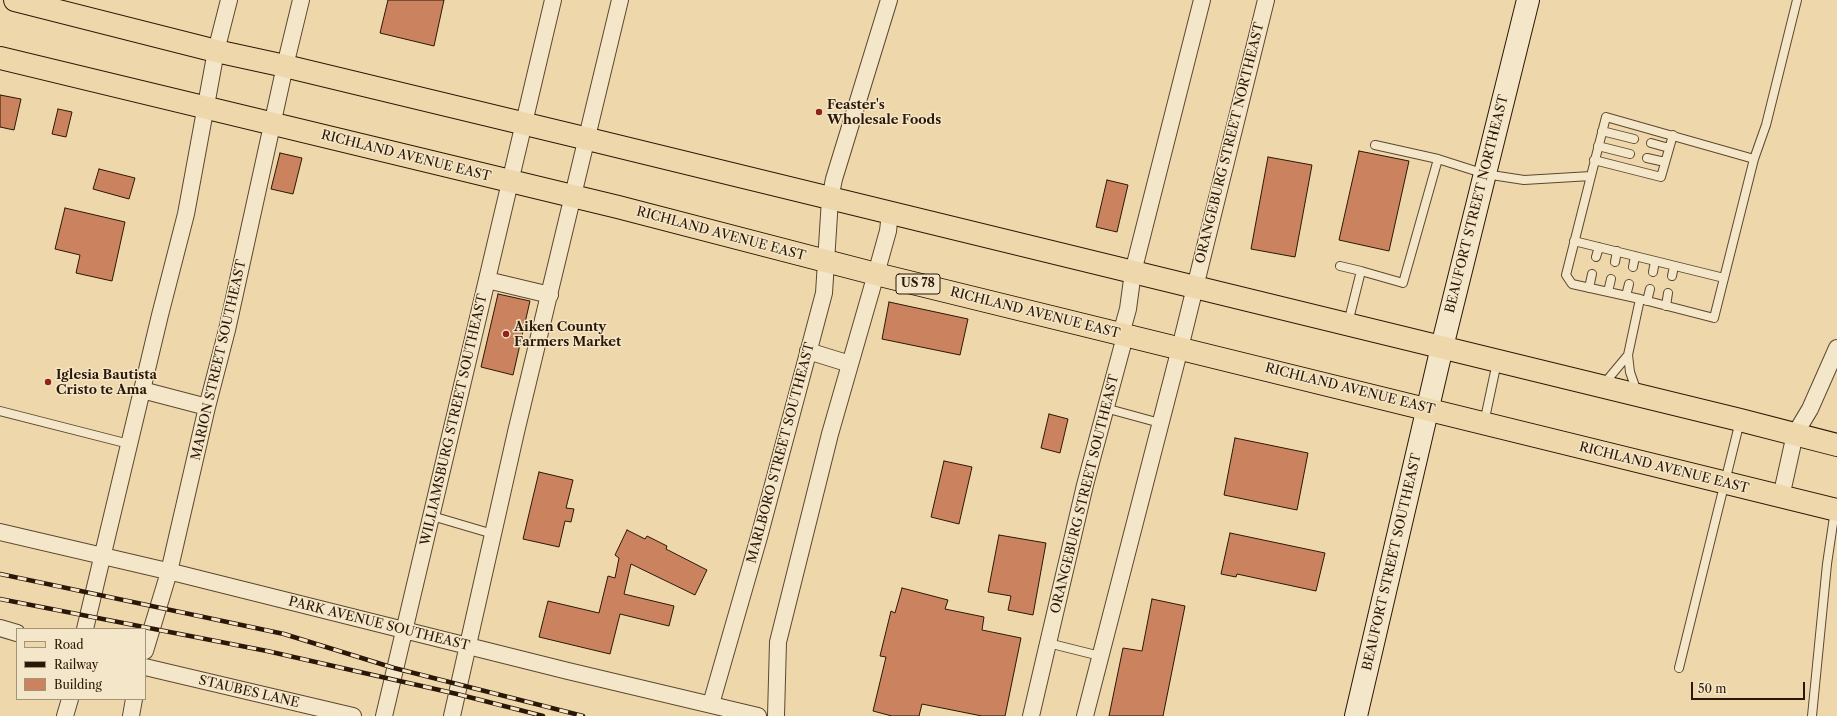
<!DOCTYPE html>
<html>
<head>
<meta charset="utf-8">
<style>
	body { margin:0 }
	#map { position:relative; width:1837px; height:716px; overflow:hidden; background:#eed8ab; font-family:"Libre Caslon Text",serif }
	canvas { display:block }
	.legend { position:absolute; left:16px; top:628px; width:130px; height:72px; box-sizing:border-box; background:#f4e6c8; border:1px solid #a4937b; margin:0; padding:5px 7px; list-style:none; font-size:12px; color:#2b1707 }
	.legend li { display:flex; align-items:center; gap:8px; height:20px }
	.legend b { width:20px; border:1px solid #a4937b }
	.scale { position:absolute; left:1691px; top:682px; width:114px; height:18px; box-sizing:border-box; border:2px solid #2b1707; border-top:0; padding-left:5px; font-size:12px; line-height:14px; white-space:nowrap; color:#2b1707; -webkit-text-stroke:3px #f4e6c8; paint-order:stroke }
</style>
</head>
<body>
<div id="map">
<canvas width="1837" height="716"></canvas>
<ul class="legend">
<li><b style="height:5px;background:#eed8ab"></b>Road</li>
<li><b style="height:5px;background:#2b1707"></b>Railway</li>
<li><b style="height:11px;background:#cb835f"></b>Building</li>
</ul>
<div class="scale">50 m</div>
</div>
<script>
const ctx = document.querySelector('canvas').getContext('2d');
ctx.lineJoin = 'round';
function fill(path, color) {
  ctx.fillStyle = color;
  ctx.fill(path, 'evenodd');
}
function poly(rows) {
  const path = new Path2D();
  for (const r of rows) {
    path.moveTo(r[0], r[1]);
    for (let i = 2; i < r.length; i += 2) path.lineTo(r[i], r[i + 1]);
  }
  return path;
}
function trace(path, color, width, dash) {
  ctx.strokeStyle = color;
  ctx.lineWidth = width;
  ctx.lineCap = dash ? 'butt' : 'round';
  ctx.setLineDash(dash || []);
  ctx.stroke(path);
}
function drawText(font, color, halo, rows, align = 'center') {
  ctx.font = font + ' "Libre Caslon Text",serif';
  ctx.lineWidth = 3;
  ctx.setLineDash([]);
  ctx.textBaseline = 'middle';
  ctx.strokeStyle = halo;
  ctx.fillStyle = color;
  for (const [text, x, y, turn = 0] of rows) {
    ctx.save();
    ctx.translate(x, y);
    ctx.rotate((+turn || 0) * Math.PI / 180);
    ctx.textAlign = isNaN(turn) ? turn : align;
    if (halo) ctx.strokeText(text, 0, 0);
    ctx.fillText(text, 0, 0);
    ctx.restore();
  }
}
const building = poly([
	[388,0,444,0,434,46,380,33,388,0],
	[0,95,21,99,14,130,0,127,0,95],
	[58,109,72,112,66,137,52,134,58,109],
	[1359,151,1409,161,1389,251,1339,240,1359,151],
	[280,153,302,158,293,194,271,189,280,153],
	[1268,157,1312,165,1295,257,1251,249,1268,157],
	[99,169,135,178,129,199,93,189,99,169],
	[1107,180,1128,185,1117,232,1096,227,1107,180],
	[65,208,125,222,112,281,76,273,80,255,55,249,65,208],
	[498,294,530,301,513,375,481,367,498,294],
	[889,302,968,319,960,355,882,339,889,302],
	[1049,414,1068,419,1060,453,1041,448,1049,414],
	[1235,438,1308,453,1297,510,1224,495,1235,438],
	[944,461,972,467,959,524,931,517,944,461],
	[539,472,573,480,566,508,574,509,571,522,565,521,559,547,523,539,539,472],
	[627,530,645,539,647,536,667,546,666,549,707,570,695,595,631,564,624,594,674,606,669,626,620,614,610,654,539,637,548,601,599,613,608,576,615,578,619,558,615,555,627,530],
	[1230,533,1325,553,1316,591,1237,574,1236,577,1221,574,1230,533],
	[999,535,1046,543,1033,615,1008,610,1011,596,988,592,999,535],
	[902,588,948,600,945,609,984,617,982,630,1021,638,1005,716,982,716,922,704,919,716,892,716,873,711,886,657,880,656,891,611,895,613,902,588],
	[1152,599,1185,606,1163,716,1109,716,1123,648,1142,651,1152,599]
]);
fill(building, '#cb835f');
trace(building, '#2b1707', 1);
const lane = poly([
	[1602,131,1634,139],
	[1651,143,1669,148],
	[1375,145,1438,159],
	[1598,146,1630,154],
	[1647,158,1665,162],
	[1754,159,1766,125,1797,0],
	[1594,160,1661,177,1673,135],
	[1591,176,1566,275,1572,284,1640,299],
	[1574,241,1724,278],
	[1596,257,1599,247],
	[1615,262,1617,251],
	[1340,266,1361,271],
	[1633,267,1635,256],
	[1653,272,1655,261],
	[1672,276,1674,266],
	[1589,288,1592,274],
	[1608,292,1611,279],
	[1626,296,1629,284],
	[1647,301,1650,289],
	[1666,306,1668,293],
	[1348,323,1361,271,1403,283,1438,159,1485,174,1524,180,1591,176,1606,117,1754,159,1714,318,1640,299,1628,355,1630,372,1637,392],
	[1603,385,1628,355],
	[1105,408,1160,423],
	[0,411,129,444],
	[1484,423,1497,362],
	[432,516,493,534],
	[1048,643,1100,656],
	[1679,668,1740,421],
	[1812,716,1827,564,1835,510]
]);
const street = poly([
	[487,280,550,295],
	[808,351,850,364],
	[142,390,207,407],
	[1781,497,1795,434,1810,409,1837,348],
	[0,532,180,574,568,671,758,716],
	[0,628,17,633],
	[85,629,160,315,186,214,216,51,229,0],
	[145,651,169,572,207,407,227,330,285,66,301,0],
	[145,667,353,716],
	[711,704,759,537,824,293,830,199,834,179,889,0],
	[65,716,70,699],
	[131,716,134,699],
	[384,716,553,0],
	[452,716,516,432,620,0],
	[776,716,778,642,830,434,876,274,888,231,890,213],
	[1031,716,1085,485,1124,340,1121,334,1128,309,1133,272,1202,0],
	[1085,716,1180,348,1266,0]
]);
const secondary = poly([
	[1356,716,1442,347,1528,0]
]);
const primary = poly([
	[15,0,216,51,285,66,588,139,1740,420,1837,445],
	[0,58,618,207,876,274,1837,510]
]);
trace(lane, '#5c4730', 10);
trace(street, '#5c4730', 18);
trace(secondary, '#2b1707', 24);
trace(primary, '#2b1707', 24);
trace(lane, '#f4e6c8', 8);
trace(street, '#f4e6c8', 16);
trace(secondary, '#f4e6c8', 22);
trace(primary, '#eed8ab', 22);
const rail = poly([
	[0,574,284,634,394,668,583,716],
	[0,599,267,651,457,694,543,716]
]);
trace(rail, '#2b1707', 4.5);
trace(rail, '#f4e6c8', 3, [9]);
for (const [x, y, r, color] of [
	[819,112,4,"#8f2418"],
	[506,334,4,"#8f2418"],
	[48,382,4,"#8f2418"]
]) {
  const dot = new Path2D();
  dot.arc(x, y, r, 0, 2 * Math.PI);
  ctx.fillStyle = color;
  ctx.fill(dot);
  trace(dot, '#f4e6c8', 1.5);
}
for (const [x, y, w] of [
	[918,284,44]
]) {
  const box = new Path2D();
  box.roundRect(x - w / 2, y - 10, w, 20, 3);
  ctx.fillStyle = '#f4e6c8';
  ctx.fill(box);
  trace(box, '#2b1707', 1);
}
drawText('bold 12px', '#2b1707', null, [
	["US 78",918,284]
]);
drawText('bold 13px', '#2b1707', '#f4e6c8', [
	["Feaster's",827,105],
	["Wholesale Foods",827,120],
	["Aiken County",514,327],
	["Farmers Market",514,342],
	["Iglesia Bautista",56,375],
	["Cristo te Ama",56,390]
], 'left');
drawText('13px', '#2b1707', '#f4e6c8', [
	["ORANGEBURG STREET NORTHEAST",1230,143,-76],
	["RICHLAND AVENUE EAST",406,156,14],
	["BEAUFORT STREET NORTHEAST",1477,204,-76],
	["RICHLAND AVENUE EAST",721,234,15],
	["RICHLAND AVENUE EAST",1035,313,14],
	["MARION STREET SOUTHEAST",219,360,-77],
	["RICHLAND AVENUE EAST",1350,389,14],
	["WILLIAMSBURG STREET SOUTHEAST",454,420,-77],
	["MARLBORO STREET SOUTHEAST",781,453,-75],
	["RICHLAND AVENUE EAST",1664,468,14],
	["ORANGEBURG STREET SOUTHEAST",1085,494,-76],
	["BEAUFORT STREET SOUTHEAST",1392,562,-77],
	["PARK AVENUE SOUTHEAST",379,624,14],
	["STAUBES LANE",249,692,13]
]);
</script>
</body>
</html>
